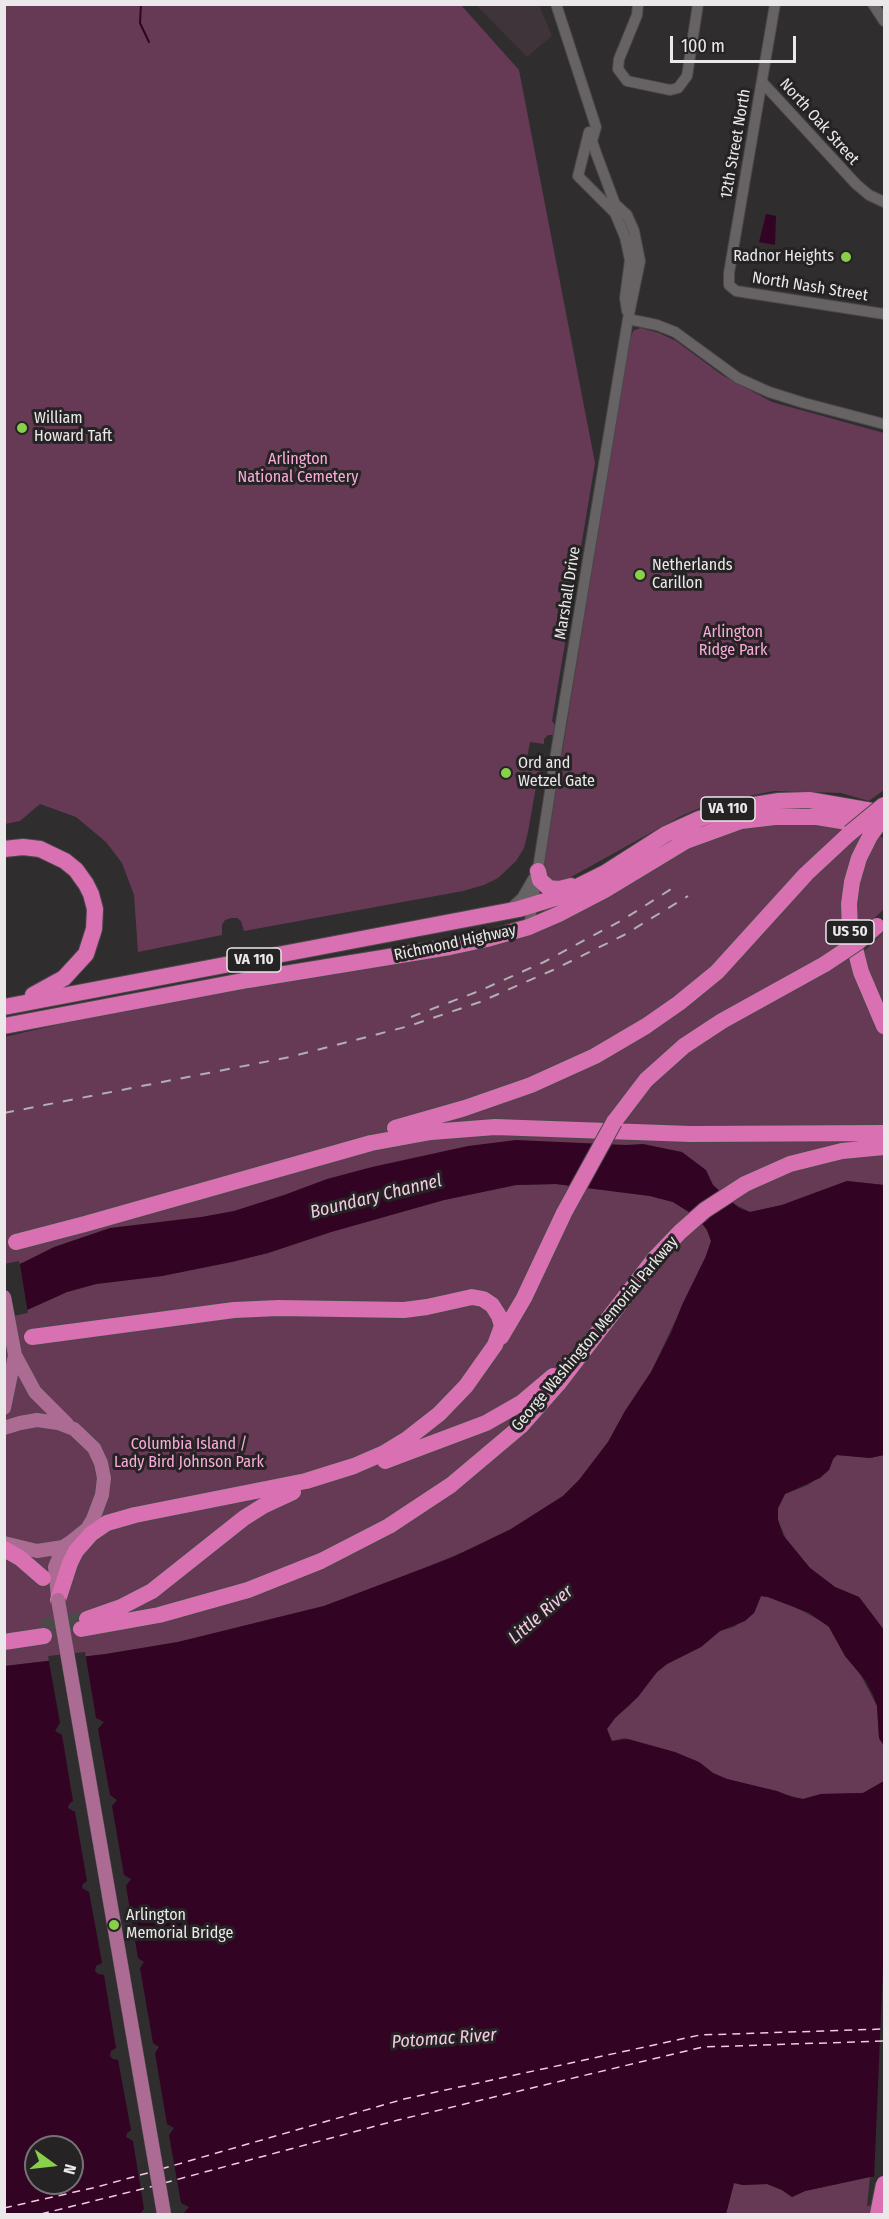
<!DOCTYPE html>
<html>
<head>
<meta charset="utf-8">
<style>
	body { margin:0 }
	#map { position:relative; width:889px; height:2219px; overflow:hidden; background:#302d2f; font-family:"Fira Sans Condensed",sans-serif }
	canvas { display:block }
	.frame { position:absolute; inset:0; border:6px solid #eae8e9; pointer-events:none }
	.north { position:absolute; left:24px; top:2135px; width:60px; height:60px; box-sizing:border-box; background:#262325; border:2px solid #747273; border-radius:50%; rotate:105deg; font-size:16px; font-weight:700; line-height:24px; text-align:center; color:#eae8e9 }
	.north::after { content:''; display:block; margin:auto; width:21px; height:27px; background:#88cf4a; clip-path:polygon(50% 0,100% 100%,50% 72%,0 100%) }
	.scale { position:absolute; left:670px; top:36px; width:126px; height:27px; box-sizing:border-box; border:3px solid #eae8e9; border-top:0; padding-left:8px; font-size:18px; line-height:21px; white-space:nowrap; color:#eae8e9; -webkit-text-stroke:4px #262325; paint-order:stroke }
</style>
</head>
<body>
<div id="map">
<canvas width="889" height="2219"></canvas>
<div class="frame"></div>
<div class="north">N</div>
<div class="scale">100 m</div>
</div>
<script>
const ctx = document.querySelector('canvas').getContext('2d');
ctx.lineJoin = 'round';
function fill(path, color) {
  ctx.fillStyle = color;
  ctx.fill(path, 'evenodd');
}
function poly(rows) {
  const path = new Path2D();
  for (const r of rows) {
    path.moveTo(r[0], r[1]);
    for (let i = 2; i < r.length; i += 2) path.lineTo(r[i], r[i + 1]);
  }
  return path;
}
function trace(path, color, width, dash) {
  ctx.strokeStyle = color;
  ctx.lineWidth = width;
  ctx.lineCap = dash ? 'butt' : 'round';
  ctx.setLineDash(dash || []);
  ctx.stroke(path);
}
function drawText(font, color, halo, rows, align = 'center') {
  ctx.font = font + ' "Fira Sans Condensed",sans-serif';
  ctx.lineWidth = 6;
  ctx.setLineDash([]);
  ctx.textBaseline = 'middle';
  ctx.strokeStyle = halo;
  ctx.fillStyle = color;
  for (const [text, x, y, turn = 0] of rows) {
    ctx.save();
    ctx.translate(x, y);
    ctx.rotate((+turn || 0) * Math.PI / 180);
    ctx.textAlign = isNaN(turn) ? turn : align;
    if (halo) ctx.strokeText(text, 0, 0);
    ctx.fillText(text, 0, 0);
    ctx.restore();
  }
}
fill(poly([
	[476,5,539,5,552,36,527,57]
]), '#3e343a');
fill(poly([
	[5,4,461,5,519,70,595,463,552,721,555,725,553,735,548,735,544,739,544,744,530,742,527,758,539,759,542,764,539,781,537,781,528,832,524,848,516,861,498,878,484,885,463,891,244,931,241,921,237,918,231,918,225,920,222,925,222,935,138,952,134,895,122,863,106,842,76,817,40,804,20,821,5,824],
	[641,328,659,333,676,341,722,375,772,402,884,433,884,790,869,801,841,793,774,791,712,803,681,816,562,882,552,883,543,871,544,864,630,337,634,330],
	[796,816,870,836,849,904,884,1030,884,1185,847,1181,782,1205,750,1212,640,1157,186,1227,5,1267,4,1037,266,977,530,926,686,841],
	[877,836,884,838,884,909,856,936,855,918,861,871],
	[884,932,884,1010,861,954],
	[556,1184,650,1196,673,1202,697,1217,707,1230,711,1241,706,1256,651,1372,625,1411,608,1442,579,1480,563,1496,511,1529,484,1543,416,1572,324,1606,178,1642,106,1654,5,1666,5,1315,27,1310,67,1292,96,1284,162,1276,268,1253,331,1232,444,1200,516,1185],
	[837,1455,870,1458,884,1455,884,1630,859,1597,835,1587,810,1568,786,1539,778,1520,778,1508,785,1494,808,1485,829,1470,833,1459],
	[761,1596,768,1597,793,1606,823,1622,829,1627,845,1656,859,1672,877,1706,879,1738,884,1746,884,1781,863,1793,821,1794,803,1799,727,1779,713,1773,699,1762,624,1738,612,1741,609,1738,607,1729,615,1718,630,1705,657,1672,667,1664,701,1647,720,1631,734,1627,754,1613],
	[870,2177,867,2206,884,2203,884,2214,726,2214,734,2183,743,2185,767,2184,782,2190,792,2197,805,2191]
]), '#663a55');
fill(poly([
	[766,214,776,216,775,245,759,242],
	[516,1140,626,1145,643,1144,682,1152,706,1170,713,1185,739,1208,750,1212,782,1205,847,1181,884,1185,884,1455,870,1458,837,1455,833,1459,829,1470,820,1478,785,1494,778,1508,778,1520,783,1535,810,1568,835,1587,859,1597,884,1630,884,1746,879,1738,877,1706,873,1695,865,1680,845,1656,829,1627,809,1613,768,1597,761,1596,754,1613,745,1621,720,1631,701,1647,667,1664,657,1672,638,1697,615,1718,607,1729,612,1741,628,1739,675,1752,699,1762,713,1773,727,1779,777,1791,792,1797,803,1799,821,1794,863,1793,884,1781,884,2176,870,2177,805,2191,792,2197,782,2190,767,2184,743,2185,734,2183,726,2214,5,2214,5,1666,106,1654,178,1642,324,1606,453,1557,511,1529,563,1496,579,1480,608,1442,625,1411,651,1372,671,1333,682,1305,706,1256,711,1241,707,1230,697,1217,673,1202,650,1196,556,1184,516,1185,444,1200,331,1232,268,1253,232,1262,162,1276,96,1284,67,1292,27,1310,20,1264,54,1247,110,1228,201,1217,234,1211,284,1195,327,1179,372,1167,468,1146],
	[36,2147,72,2147,72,2183,36,2183]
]), '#330324');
fill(poly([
	[19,1261,28,1313,4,1318,4,1264],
	[85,1652,96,1718,104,1722,98,1729,110,1795,117,1800,112,1806,124,1875,131,1879,126,1886,138,1958,144,1962,140,1968,153,2043,159,2047,155,2053,167,2124,174,2128,169,2135,181,2203,189,2207,183,2214,140,2214,144,2209,133,2141,126,2137,127,2133,131,2130,118,2060,113,2059,110,2056,111,2051,116,2048,104,1975,98,1974,95,1971,96,1966,102,1963,89,1892,82,1888,83,1884,87,1881,75,1812,68,1808,69,1804,73,1801,62,1735,55,1731,60,1723,48,1656],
	[884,1943,884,2176,874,2179]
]), '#302d2f');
trace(poly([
	[141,4,140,23,149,42]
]), '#330324', 2);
trace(poly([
	[161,2169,404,2099,700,2035,884,2029],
	[164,2183,398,2120,703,2047,884,2041],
	[4,2208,97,2187,151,2172],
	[41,2214,154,2186]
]), '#f3cae1', 1.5, [8, 6]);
trace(poly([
	[4,1342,32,1337],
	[42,1627,80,1620]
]), '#4c494b', 16, [16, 8]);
const minor = poly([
	[638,4,637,15,619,59,618,69,627,81,670,90,678,88,687,76,698,4],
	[775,4,729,273,729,285,736,291,884,314],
	[873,4,884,21],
	[762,82,856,184,869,195,884,202],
	[589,132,578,176,615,213,625,237,630,260,625,298,627,311],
	[628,319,657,325,675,332,738,378,769,392,804,403,884,424],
	[510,909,522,898,533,879],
	[529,927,556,753,628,319,640,261,634,231,627,215,615,204,596,153,592,141,596,127,556,4]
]);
const major = poly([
	[15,1355,35,1392,67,1424],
	[4,1408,15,1355],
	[4,1428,20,1423,37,1420,58,1423,74,1429,94,1448,101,1463,104,1478,102,1495,93,1519,87,1529,72,1541,63,1547,37,1551,4,1543],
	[58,1597,55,1567,63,1547]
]);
const highway = poly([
	[870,836,859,858,852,882,849,904,850,929,861,972,884,1026],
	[4,849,23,847,40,849,65,861,76,870,86,884,91,894,95,909,94,929,86,954,64,978,33,995],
	[538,871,540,880,549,888,559,889,571,886],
	[4,1007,519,909,555,898,605,873,666,834,699,819,729,809,779,801,809,800,884,813],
	[4,1026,248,980,450,947,487,939,529,927,559,914,605,890,686,841,741,821,775,817,817,817,872,826],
	[614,1122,646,1080,684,1046,722,1021,825,964],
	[395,1128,465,1108,531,1085,595,1056,646,1026,679,1003,717,972,806,874,850,833],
	[16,1242,85,1224,371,1143,431,1132,495,1127,691,1134,884,1133],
	[32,1337,234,1310,279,1308,404,1310,427,1307,472,1297,483,1299,492,1305,499,1316,502,1326,495,1345,466,1386,439,1414,407,1439,384,1453,354,1466,306,1481,135,1515,107,1523,91,1534,76,1551,70,1563,58,1600],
	[501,1337,524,1298,564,1213],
	[385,1461,486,1423,521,1403,553,1376],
	[4,1549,20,1558,43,1578],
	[87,1619,121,1607,152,1591,244,1518,263,1506,293,1492],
	[81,1629,159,1615,248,1590,321,1561,389,1526,451,1485,521,1426,558,1384,655,1258,680,1232,705,1210,745,1184,790,1164,842,1151,884,1147],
	[4,1642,44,1636]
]);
trace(minor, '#4a4849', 12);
trace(major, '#4a4849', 15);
trace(highway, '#4a4849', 18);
trace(minor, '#676365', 10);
trace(major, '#ab6b93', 14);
trace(highway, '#d870b2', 16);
trace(poly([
	[411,1017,479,991,544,962,624,919,679,884],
	[4,1113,290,1057,409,1026,480,1002,553,970,624,935,688,896]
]), '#b1afb0', 2, [10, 10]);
const majorBridge = poly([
	[4,1297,15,1355],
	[58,1600,164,2214]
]);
const highwayBridge = poly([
	[850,833,884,805],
	[870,836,884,816],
	[825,964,858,942,877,926],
	[564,1213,614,1122],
	[878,2214,884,2184]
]);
trace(majorBridge, '#4a4849', 15, []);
trace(highwayBridge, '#4a4849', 18, []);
trace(majorBridge, '#ab6b93', 14);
trace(highwayBridge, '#d870b2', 16);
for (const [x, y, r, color] of [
	[846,257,6,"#88cf4a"],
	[22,428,6,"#88cf4a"],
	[640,575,6,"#88cf4a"],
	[506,773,6,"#88cf4a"],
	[114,1925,6,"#88cf4a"]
]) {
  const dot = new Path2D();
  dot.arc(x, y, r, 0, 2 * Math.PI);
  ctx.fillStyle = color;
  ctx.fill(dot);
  trace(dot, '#262325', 2);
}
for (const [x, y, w] of [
	[728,809,54],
	[850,932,48],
	[254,960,54]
]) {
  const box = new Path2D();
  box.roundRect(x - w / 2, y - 12, w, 24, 4.5);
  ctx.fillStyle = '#262325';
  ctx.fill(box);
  trace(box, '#eae8e9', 1.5);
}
drawText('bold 15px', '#eae8e9', null, [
	["VA 110",728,809],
	["US 50",850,932],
	["VA 110",254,960]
]);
drawText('16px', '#eae8e9', '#262325', [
	["North Oak Street",819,122,48],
	["12th Street North",736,144,-80],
	["North Nash Street",810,287,9],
	["Marshall Drive",568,593,-81],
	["Richmond Highway",455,943,-12],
	["George Washington Memorial Parkway",595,1334,-50]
]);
drawText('16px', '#eae8e9', '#262325', [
	["Radnor Heights",834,257,"right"],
	["William",34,419],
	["Howard Taft",34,437],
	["Netherlands",652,566],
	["Carillon",652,584],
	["Ord and",518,764],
	["Wetzel Gate",518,782],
	["Arlington",126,1916],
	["Memorial Bridge",126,1934]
], 'left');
drawText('16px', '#faabda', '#262325', [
	["Arlington",298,460],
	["National Cemetery",298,478],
	["Arlington",733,633],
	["Ridge Park",733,651],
	["Columbia Island /",189,1445],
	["Lady Bird Johnson Park",189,1463]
]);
drawText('italic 18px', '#f3cae1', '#262325', [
	["Boundary Channel",376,1197,-14],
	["Little River",541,1615,-41],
	["Potomac River",444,2039,-4]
]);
</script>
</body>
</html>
